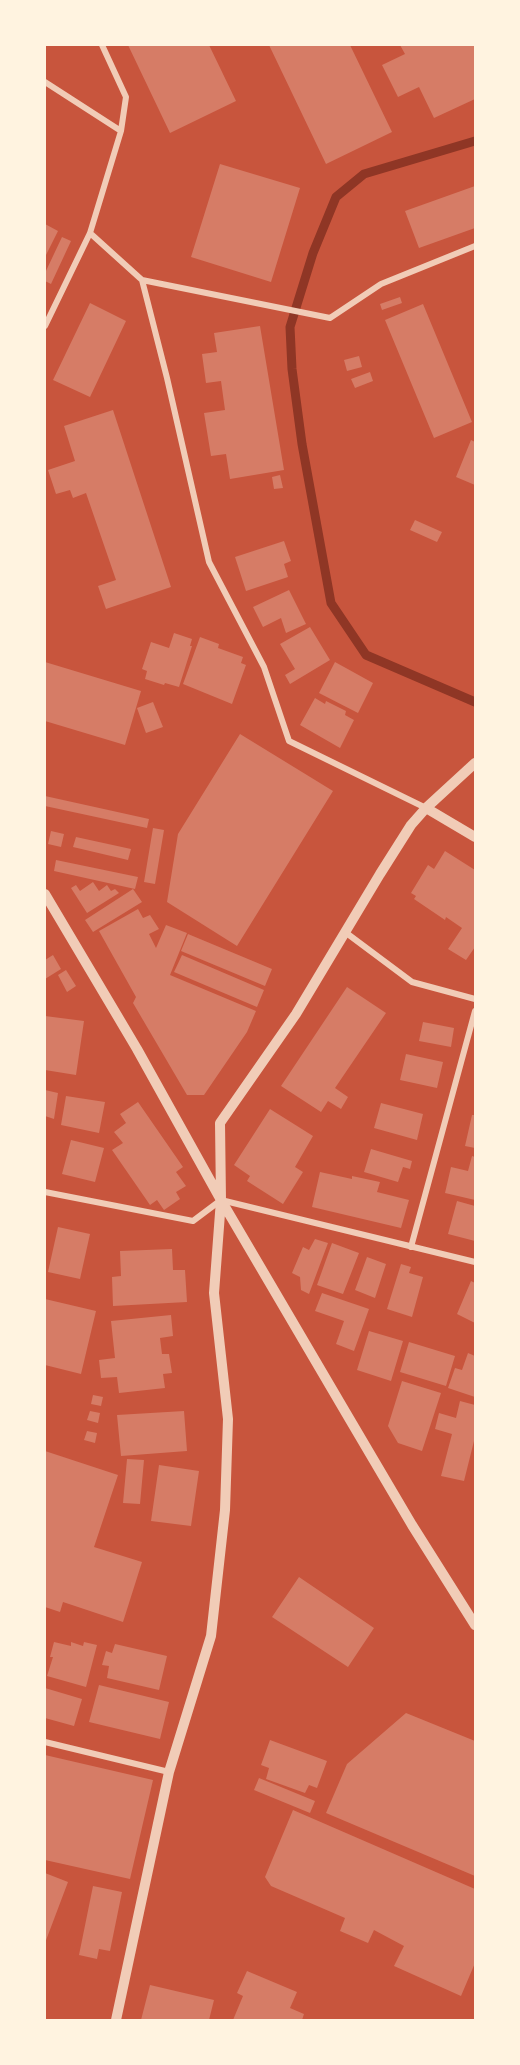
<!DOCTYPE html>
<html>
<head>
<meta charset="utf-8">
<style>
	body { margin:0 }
	#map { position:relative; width:520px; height:2065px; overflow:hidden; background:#c8553d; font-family:"Titillium Web",sans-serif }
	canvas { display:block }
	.frame { position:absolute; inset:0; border:46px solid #fff3e0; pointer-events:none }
</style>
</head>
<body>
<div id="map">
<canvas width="520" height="2065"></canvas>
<div class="frame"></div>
</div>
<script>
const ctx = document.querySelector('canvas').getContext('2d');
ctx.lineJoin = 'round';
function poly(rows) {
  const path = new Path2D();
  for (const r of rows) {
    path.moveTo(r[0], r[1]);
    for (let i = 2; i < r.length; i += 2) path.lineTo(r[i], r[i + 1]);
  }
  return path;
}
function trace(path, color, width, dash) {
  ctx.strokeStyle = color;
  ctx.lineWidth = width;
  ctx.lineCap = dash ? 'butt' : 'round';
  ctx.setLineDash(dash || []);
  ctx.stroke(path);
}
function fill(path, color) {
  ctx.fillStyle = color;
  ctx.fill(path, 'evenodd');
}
trace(poly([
	[475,141,364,174,336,197,313,253,290,327,292,369,302,444,331,603,366,655,475,702]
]), '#8f3625', 9);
fill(poly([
	[128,45,209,45,236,101,170,133],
	[269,45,350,45,392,132,326,164],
	[400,45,475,45,475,99,434,118,419,87,398,97,382,65,405,54],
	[220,164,300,188,271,282,191,257],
	[475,186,475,228,419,248,405,211],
	[45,224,58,231,45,257],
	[62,237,71,241,51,284,45,281,45,273],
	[400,297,402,303,382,310,380,304],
	[90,303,126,321,90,397,53,380],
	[423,304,472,422,434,438,385,320],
	[260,326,284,470,230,479,226,454,211,456,204,413,225,410,221,381,206,383,202,354,217,352,214,333],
	[359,356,362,367,347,371,344,360],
	[370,372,373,381,355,388,351,379],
	[113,410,171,587,106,609,98,586,116,580,86,493,73,498,70,490,56,494,48,470,75,461,64,426],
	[471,440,475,442,475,485,456,477],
	[280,475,283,488,274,489,272,477],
	[415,520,442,532,437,542,410,530],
	[284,541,291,561,284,564,288,577,246,591,235,557],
	[289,590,306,624,286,633,281,618,263,627,253,607],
	[310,627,330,660,290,684,285,675,295,669,280,644],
	[174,633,192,639,190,646,192,646,179,687,165,683,164,685,145,679,147,671,142,669,151,642,169,648],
	[200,637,219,644,218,648,243,657,241,663,246,665,232,704,183,684],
	[45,662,141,691,125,745,45,721],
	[335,662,373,683,358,713,319,693],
	[315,698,325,704,326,701,346,711,345,715,354,720,340,748,300,725],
	[153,702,163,727,146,733,137,708],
	[240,734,333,791,237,946,167,902,178,834],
	[45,796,149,819,147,828,45,806],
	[153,828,164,830,155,884,144,882],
	[51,831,64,834,61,847,48,844],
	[76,837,131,849,128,860,73,847],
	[445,851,475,870,475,947,466,960,448,949,462,928,446,917,445,920,414,899,416,896,411,893,428,865,434,869],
	[56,860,138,877,135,889,54,871],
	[93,882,99,891,107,885,111,891,115,889,119,893,87,913,71,888,76,885,80,891],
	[133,889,142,902,93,932,85,920],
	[138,909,143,918,150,915,159,929,149,934,156,948,166,925,187,933,170,975,256,1011,247,1032,204,1095,187,1095,133,1003,136,997,99,931],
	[188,934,272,969,265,986,181,951],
	[53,955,61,969,45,979,45,960],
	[182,955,264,990,257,1007,174,972],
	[66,970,76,986,67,992,58,975],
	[347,987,386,1013,335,1088,348,1097,341,1109,328,1101,321,1112,281,1086],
	[45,1016,84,1021,76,1075,45,1070],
	[423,1022,454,1028,451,1047,419,1041],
	[406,1054,443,1062,437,1088,400,1080],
	[45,1090,58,1093,54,1119,45,1116],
	[66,1096,105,1102,99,1133,61,1125],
	[138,1102,183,1167,176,1172,186,1186,176,1192,180,1199,164,1210,157,1200,150,1205,112,1150,123,1143,114,1132,126,1123,120,1114],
	[381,1103,423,1114,417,1140,374,1128],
	[270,1109,313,1136,295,1167,303,1172,283,1204,247,1181,250,1176,234,1165],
	[472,1115,475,1115,475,1148,465,1146],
	[71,1140,104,1148,95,1182,62,1174],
	[371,1149,412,1161,410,1169,403,1167,398,1182,364,1172],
	[472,1156,475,1157,475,1200,445,1193,451,1167,468,1171],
	[320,1172,352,1179,352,1176,380,1182,377,1192,409,1200,401,1228,312,1207],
	[457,1201,475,1206,475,1241,448,1234],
	[58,1227,90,1234,80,1279,48,1272],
	[315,1239,328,1243,309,1294,301,1290,300,1277,292,1273,303,1247,309,1250],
	[332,1243,359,1253,343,1294,317,1285],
	[172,1249,173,1270,185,1270,187,1302,113,1306,112,1277,121,1276,120,1251],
	[367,1257,386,1264,375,1298,355,1290],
	[401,1264,411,1267,409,1273,423,1277,412,1317,387,1309],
	[471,1281,475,1283,475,1323,457,1314],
	[322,1293,369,1309,354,1351,336,1344,344,1321,315,1311],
	[45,1299,96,1311,81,1374,45,1365],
	[171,1315,173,1336,160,1338,162,1354,169,1354,172,1373,163,1374,165,1388,119,1393,117,1377,101,1378,99,1360,115,1358,111,1321],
	[369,1331,403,1341,391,1381,357,1370],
	[409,1342,455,1356,446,1386,400,1372],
	[468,1353,475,1356,475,1397,448,1388,455,1368,462,1370],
	[402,1381,441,1393,422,1451,398,1443,388,1426],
	[93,1395,103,1397,101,1406,91,1404],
	[460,1401,475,1405,475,1437,464,1481,441,1476,452,1434,435,1429,439,1413,456,1418],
	[90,1411,100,1413,98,1423,87,1420],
	[184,1411,187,1451,121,1456,117,1415],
	[87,1431,97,1433,95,1443,84,1440],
	[45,1451,118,1475,94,1547,142,1562,123,1622,63,1602,60,1612,45,1607],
	[127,1459,144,1460,140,1504,123,1503],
	[159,1465,199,1471,191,1526,151,1521],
	[299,1577,374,1628,348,1667,272,1617],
	[54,1642,71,1646,71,1642,83,1646,84,1642,97,1645,86,1687,47,1676,53,1657,50,1657],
	[115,1644,167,1656,159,1690,107,1678,109,1666,102,1665,106,1651,112,1653],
	[99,1685,169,1702,160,1739,89,1722],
	[45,1688,82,1699,74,1726,45,1718],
	[406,1713,475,1741,475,1876,326,1813,347,1764],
	[270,1740,327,1761,317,1788,309,1785,305,1793,266,1779,269,1768,261,1765],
	[45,1755,153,1780,130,1879,45,1860],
	[259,1778,315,1801,310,1813,254,1790],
	[293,1810,475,1889,475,1963,461,1996,394,1966,404,1946,374,1930,368,1943,340,1931,345,1918,271,1886,265,1877],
	[45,1873,68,1882,45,1943],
	[93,1886,122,1892,110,1951,99,1949,97,1959,79,1955],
	[247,1971,297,1992,290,2008,304,2014,302,2020,233,2020,243,1996,237,1993],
	[150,1985,214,2000,209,2020,141,2020]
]), '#d67c66');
trace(poly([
	[102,45,126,97,121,131],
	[45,82,121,131,90,233,45,326],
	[90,233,142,280,167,378,209,562,264,667,289,741,426,808],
	[142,280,330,318,381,284,475,246],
	[345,932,412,982,475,999],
	[45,1192,193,1221,221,1200,475,1262],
	[411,1247,475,1011],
	[45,1742,169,1772]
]), '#f1ccb7', 6);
trace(poly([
	[426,808,475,837],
	[45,894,137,1049,221,1200,346,1413,412,1525,475,1625],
	[116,2020,169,1772,211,1636,225,1510,228,1419,214,1293,221,1200,220,1123,296,1014,380,874,411,825,426,808,475,763]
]), '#f1ccb7', 10);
</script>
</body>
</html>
